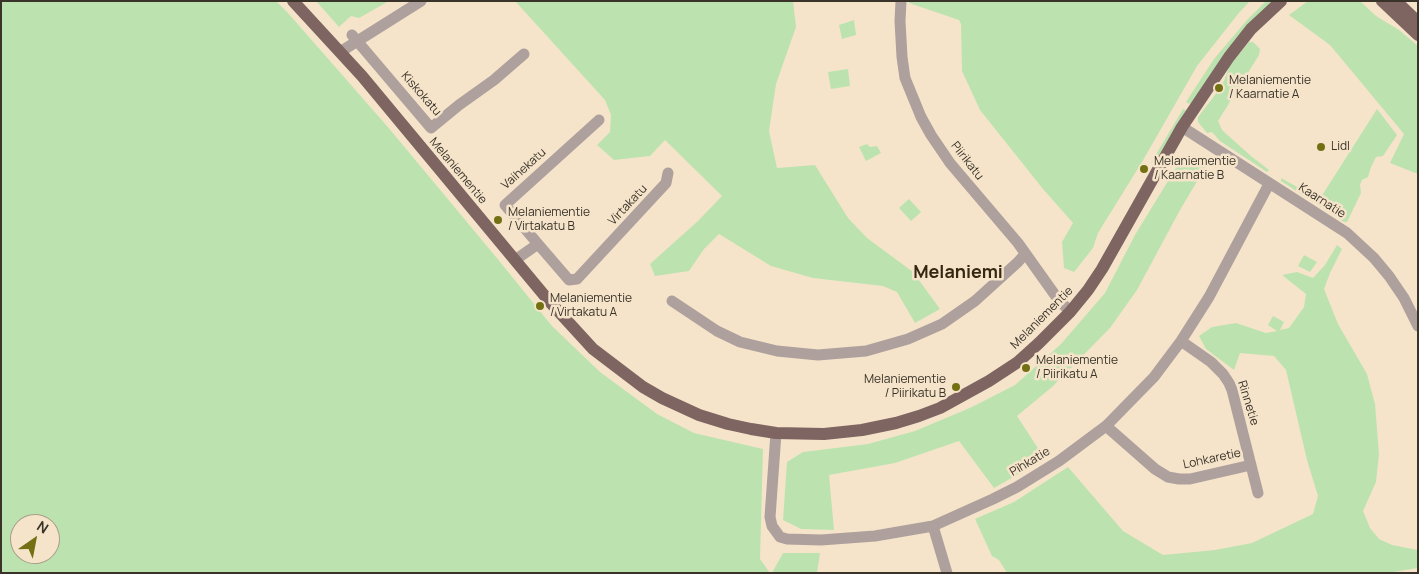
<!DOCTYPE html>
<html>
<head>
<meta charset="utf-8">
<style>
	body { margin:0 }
	#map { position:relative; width:1419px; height:574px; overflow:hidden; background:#f5e4ca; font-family:Manrope,sans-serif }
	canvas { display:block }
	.frame { position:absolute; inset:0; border:2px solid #393329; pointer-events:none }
	.north { position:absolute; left:10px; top:514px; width:50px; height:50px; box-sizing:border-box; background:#f5e4ca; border:1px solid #aa9d8a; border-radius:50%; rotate:33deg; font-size:14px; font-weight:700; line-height:20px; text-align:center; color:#393329 }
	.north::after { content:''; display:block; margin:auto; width:18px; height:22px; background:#727013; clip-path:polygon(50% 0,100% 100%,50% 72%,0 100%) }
</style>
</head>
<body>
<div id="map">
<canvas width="1419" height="574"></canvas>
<div class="frame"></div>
<div class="north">N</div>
</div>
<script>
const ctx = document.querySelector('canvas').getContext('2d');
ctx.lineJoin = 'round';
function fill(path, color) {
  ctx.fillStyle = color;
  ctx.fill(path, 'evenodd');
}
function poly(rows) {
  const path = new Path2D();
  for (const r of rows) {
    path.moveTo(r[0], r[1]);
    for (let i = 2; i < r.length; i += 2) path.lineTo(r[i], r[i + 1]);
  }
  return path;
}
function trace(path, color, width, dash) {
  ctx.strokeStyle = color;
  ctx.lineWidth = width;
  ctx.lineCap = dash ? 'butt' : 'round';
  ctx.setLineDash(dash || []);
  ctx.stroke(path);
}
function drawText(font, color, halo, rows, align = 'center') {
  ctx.font = font + ' Manrope,sans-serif';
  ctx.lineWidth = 5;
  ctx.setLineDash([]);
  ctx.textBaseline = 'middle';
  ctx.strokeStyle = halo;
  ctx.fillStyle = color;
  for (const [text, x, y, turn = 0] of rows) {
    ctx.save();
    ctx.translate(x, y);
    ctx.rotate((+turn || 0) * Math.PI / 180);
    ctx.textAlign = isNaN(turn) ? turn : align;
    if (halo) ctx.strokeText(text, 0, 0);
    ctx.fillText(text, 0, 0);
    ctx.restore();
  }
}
fill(poly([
	[1,1,276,1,288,13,387,126,496,257,552,326,600,372,657,414,694,433,763,449,760,559,770,573,1,573],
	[20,524,50,524,50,554,20,554],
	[316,1,389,1,359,18,351,16,339,27],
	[515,1,793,1,796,27,776,84,769,131,777,168,815,165,848,218,867,238,913,272,940,309,915,323,897,292,883,286,813,278,771,266,719,234,704,249,689,271,655,276,650,264,698,221,722,196,665,140,650,156,614,160,597,145,610,132,611,115,605,100],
	[909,1,1250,1,1238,14,1197,66,1142,162,1098,233,1093,248,1074,272,1064,268,1062,242,1073,223,1043,189,980,110,962,71,961,24,959,20,909,3],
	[1266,1,1272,1,1190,104,1186,102,1214,59,1247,20],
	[1308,1,1360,1,1376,16,1399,30,1418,46,1418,174,1390,163,1404,134,1330,45,1289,15],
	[854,20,856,35,842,39,839,25],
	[1249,42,1253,42,1260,49,1259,55,1218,121,1222,130,1251,156,1269,170,1267,172,1220,141,1212,132,1207,133,1198,122,1198,117,1215,95,1224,81,1230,65],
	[848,69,850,86,831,89,828,72],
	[1183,109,1186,110,1168,142,1155,161,1151,163],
	[1377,109,1397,135,1383,156,1376,157,1371,167,1368,177,1362,180,1360,185,1361,193,1347,222,1344,222,1281,181,1281,178,1299,188,1301,185,1321,197],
	[867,144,870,147,877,146,881,153,866,161,859,147],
	[1191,156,1208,163,1180,210,1137,290,1110,328,1052,387,1017,416,1045,459,994,488,959,441,895,463,829,475,834,530,801,529,783,520,787,462,803,452,868,444,915,431,972,407,1015,385,1061,344,1105,293,1135,235,1179,163],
	[909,199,921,212,911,221,899,208],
	[1337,245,1342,249,1330,273,1324,289,1338,324,1367,374,1375,404,1379,454,1376,482,1363,511,1370,528,1379,539,1392,545,1418,550,1418,568,1387,573,1007,573,999,560,992,556,975,519,1014,502,1068,467,1123,531,1163,555,1215,550,1252,543,1313,514,1318,496,1307,460,1286,370,1274,356,1240,353,1234,370,1206,349,1199,336,1212,327,1236,323,1266,333,1277,331,1268,325,1273,316,1284,322,1280,330,1289,328,1304,307,1306,294,1282,275,1297,272,1313,278,1325,265],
	[1304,255,1317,262,1310,272,1298,266],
	[783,553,820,553,817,573,772,573]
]), '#bce3af');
trace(poly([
	[901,1,900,21,902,57,905,78,921,117,931,135,950,163,1018,243,1055,295,1070,312],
	[352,35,431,128,459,105,494,80,524,54],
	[340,52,421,1],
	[1182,127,1347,233,1374,258,1389,276,1404,298,1418,326],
	[538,244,505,205,599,120],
	[515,260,538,244,569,280,577,279,666,183,668,173],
	[672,301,717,331,740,342,777,351,818,355,866,351,908,339,942,324,975,301,1018,262,1025,254],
	[1181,341,1211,362,1223,374,1229,383,1232,390,1258,493],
	[1106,426,1155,469,1168,477,1179,479,1190,479,1251,465],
	[776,433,770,517,772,526,780,537,787,539,821,540,875,536,933,526,993,499,1017,487,1059,461,1106,426,1154,377,1181,341,1209,297,1269,184],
	[933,526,947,573]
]), '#aea09d', 11);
trace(poly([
	[293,1,362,76,549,301,593,349,643,387,662,398,699,415,728,424,751,429,776,433,824,434,862,430,896,423,919,416,940,408,989,381,1018,362,1039,343,1070,312,1088,290,1102,269,1182,127,1229,57,1251,29,1281,1],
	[1382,1,1418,35],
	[1396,1,1418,22]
]), '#7e6561', 12);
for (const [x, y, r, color] of [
	[1219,88,5,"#727013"],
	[1321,147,5,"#727013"],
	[1144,169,5,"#727013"],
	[498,220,5,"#727013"],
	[540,306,5,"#727013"],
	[1026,368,5,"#727013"],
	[956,387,5,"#727013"]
]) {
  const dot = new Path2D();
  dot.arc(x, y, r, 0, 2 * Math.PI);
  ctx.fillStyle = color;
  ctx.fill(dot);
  trace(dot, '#f5e4ca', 2);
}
drawText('12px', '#393329', '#f5e4ca', [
	["Melaniementie",1229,81],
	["/ Kaarnatie A",1229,95],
	["Lidl",1331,147],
	["Melaniementie",1154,162],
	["/ Kaarnatie B",1154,176],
	["Melaniementie",508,213],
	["/ Virtakatu B",508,227],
	["Melaniementie",550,299],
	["/ Virtakatu A",550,313],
	["Melaniementie",1036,361],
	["/ Piirikatu A",1036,375],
	["Melaniementie",946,380,"right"],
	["/ Piirikatu B",946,394,"right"]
], 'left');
drawText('12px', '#393329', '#f5e4ca', [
	["Kiskokatu",421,94,49],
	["Piirikatu",967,161,52],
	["Vaihekatu",524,169,-42],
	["Melaniementie",458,171,50],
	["Kaarnatie",1322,201,33],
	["Virtakatu",628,205,-47],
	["Melaniementie",1042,318,-45],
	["Rinnetie",1248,403,73],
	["Lohkaretie",1212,459,-12],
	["Pihkatie",1030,462,-31]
]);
drawText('bold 18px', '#352712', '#f5e4ca', [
	["Melaniemi",958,273]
]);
</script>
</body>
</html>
